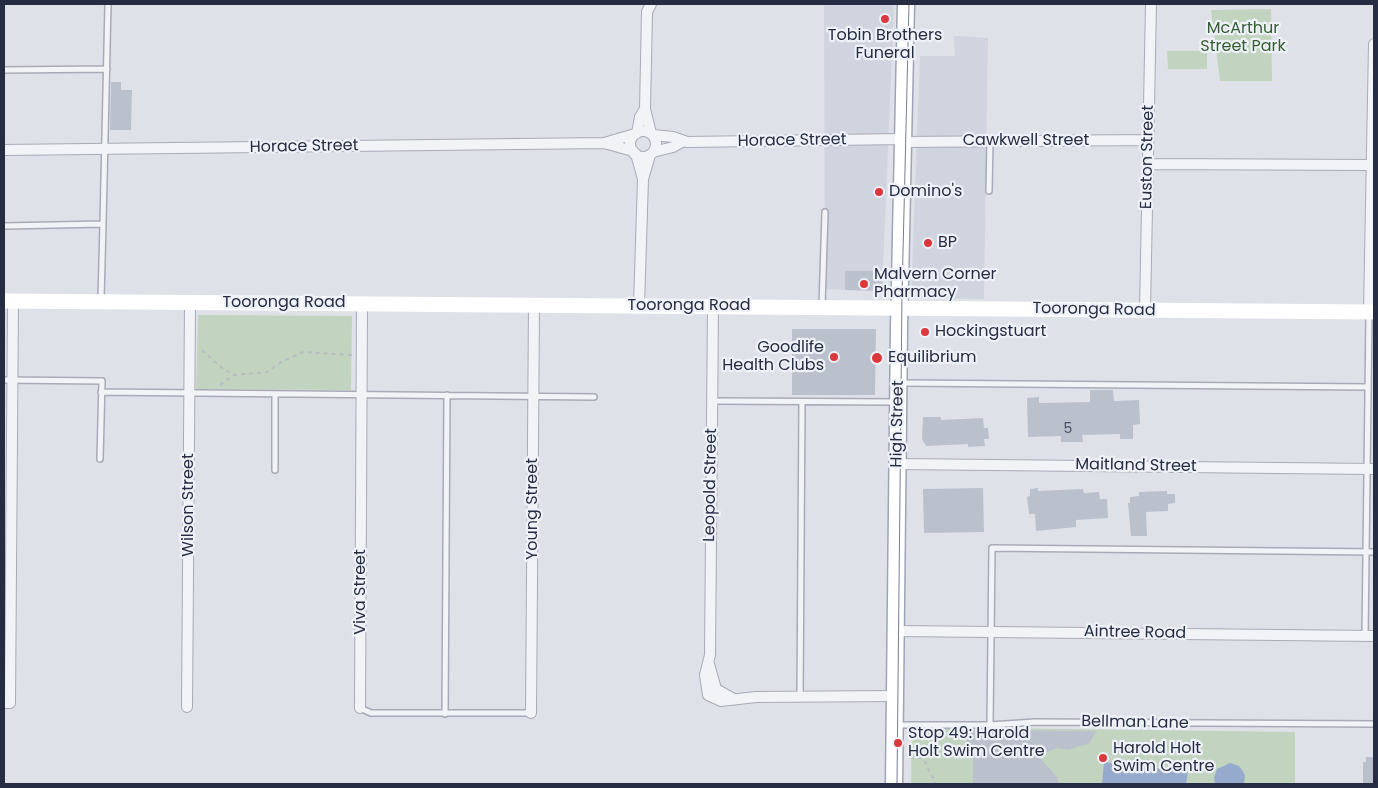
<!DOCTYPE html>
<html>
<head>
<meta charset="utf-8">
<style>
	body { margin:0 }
	#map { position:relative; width:1378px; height:788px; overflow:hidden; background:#dfe1e9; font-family:Poppins,sans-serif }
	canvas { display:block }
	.frame { position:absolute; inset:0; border:5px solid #262d42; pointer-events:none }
</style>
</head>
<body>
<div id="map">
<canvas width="1378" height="788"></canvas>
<div class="frame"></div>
</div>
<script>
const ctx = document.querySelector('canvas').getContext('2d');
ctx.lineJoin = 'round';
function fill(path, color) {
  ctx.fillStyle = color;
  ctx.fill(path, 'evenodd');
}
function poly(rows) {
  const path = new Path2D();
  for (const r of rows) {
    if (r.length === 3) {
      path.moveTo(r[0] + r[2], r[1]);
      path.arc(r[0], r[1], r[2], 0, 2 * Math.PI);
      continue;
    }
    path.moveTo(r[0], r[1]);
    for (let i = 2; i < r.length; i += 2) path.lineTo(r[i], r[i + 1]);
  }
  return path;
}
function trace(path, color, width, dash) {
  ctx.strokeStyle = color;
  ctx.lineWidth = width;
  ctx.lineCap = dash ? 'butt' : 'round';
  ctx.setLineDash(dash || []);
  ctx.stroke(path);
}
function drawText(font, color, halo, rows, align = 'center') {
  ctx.font = font + ' Poppins,sans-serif';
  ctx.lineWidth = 4.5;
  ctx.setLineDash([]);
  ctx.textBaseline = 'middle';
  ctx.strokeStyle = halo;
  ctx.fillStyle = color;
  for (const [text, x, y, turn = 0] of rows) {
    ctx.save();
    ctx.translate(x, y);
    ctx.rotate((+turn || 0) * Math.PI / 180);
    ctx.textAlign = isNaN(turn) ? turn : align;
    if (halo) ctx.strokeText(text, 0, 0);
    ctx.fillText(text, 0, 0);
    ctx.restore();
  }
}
fill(poly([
	[824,4,894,4,882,291,825,289],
	[954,36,988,38,984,299,911,298,920,56,955,56]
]), '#d0d4df');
fill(poly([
	[1271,9,1272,81,1220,81,1211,10],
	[1167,51,1207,51,1207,69,1168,69],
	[198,315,352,316,351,390,196,389],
	[912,727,1295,732,1295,784,911,784]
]), '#c2d4bf');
fill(poly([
	[1104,762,1188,772,1186,784,1102,784],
	[1230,763,1239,766,1242,770,1245,775,1244,784,1215,784,1214,778,1217,769]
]), '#96aacd');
fill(poly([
	[111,82,121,82,121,90,132,90,131,130,110,130],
	[845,271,883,271,882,291,845,290],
	[792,329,876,329,875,395,792,395],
	[1090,390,1113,390,1114,401,1139,400,1140,424,1133,425,1133,439,1120,439,1120,434,1082,435,1083,442,1061,442,1061,436,1028,437,1027,398,1039,397,1039,403,1090,402],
	[923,417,941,417,941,420,983,418,984,428,988,428,989,439,984,439,985,446,968,447,968,444,926,446,922,439],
	[983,488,984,532,924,533,923,489],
	[1038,488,1038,491,1083,489,1084,493,1099,492,1100,499,1107,499,1108,518,1076,520,1076,527,1036,531,1035,514,1029,514,1027,497,1030,496,1030,489],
	[1167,491,1167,494,1175,494,1175,503,1168,504,1168,511,1146,512,1147,536,1131,536,1128,503,1130,503,1130,497,1139,496,1139,492],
	[967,730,1096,731,1090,743,1068,750,1057,748,1038,756,1057,777,1059,784,973,784,973,760,967,753],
	[1366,757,1374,757,1374,784,1363,784,1363,762,1366,762]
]), '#bbc0cd');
const lane = poly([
	[4,70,107,69],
	[989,191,990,142],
	[4,226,103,224,108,4],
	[101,299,103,224],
	[822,306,825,212],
	[4,380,102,381,100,459],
	[901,383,1368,387],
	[101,392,594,397],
	[713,401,896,402],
	[275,470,275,394],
	[1365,636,1369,314],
	[800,697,802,402],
	[360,708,371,713,531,713],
	[445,714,447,395],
	[897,725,990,725,1035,722,1374,724],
	[990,725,992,548,1374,552]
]);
const street = poly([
	[643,144,13],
	[637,133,640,117,645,109],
	[651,133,645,109,647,12,651,4],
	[653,135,673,137,687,142,903,139],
	[903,142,1148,140],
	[604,143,633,151],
	[4,150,604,143,635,134],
	[653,152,673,147,682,142],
	[636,154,643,179],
	[1148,164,1372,165],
	[639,306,643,179,650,155],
	[713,306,710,655,705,675,708,695,721,701,756,697,895,696],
	[1145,310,1151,4],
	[1369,312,1374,44],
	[897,464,1374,469],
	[896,631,1374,636],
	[709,664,716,689,732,698],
	[4,703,10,703,13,301],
	[187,707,190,303],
	[360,708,362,304],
	[531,713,534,305]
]);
const primary = poly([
	[894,784,899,328,906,4]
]);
trace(lane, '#a8abb7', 8);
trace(street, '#a8abb7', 12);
trace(primary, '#9da4b6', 19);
trace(poly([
	[202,350,222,368,234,375,267,372,281,362,303,352,352,355],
	[220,385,234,375],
	[910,758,923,758,936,784]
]), '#b9bcc4', 2, [4, 4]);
trace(lane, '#f2f3f7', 5);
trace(street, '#f2f3f7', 10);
trace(poly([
	[4,301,1374,312]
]), '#fff', 15);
trace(primary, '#fff', 16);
trace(poly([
	[897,784,902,294,909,4]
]), '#777e94', 1);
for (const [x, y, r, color] of [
	[885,19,5,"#da383c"],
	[879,192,5,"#da383c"],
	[928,243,5,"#da383c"],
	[864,284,5,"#da383c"],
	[925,332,5,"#da383c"],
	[834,357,5,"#da383c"],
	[877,358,6,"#da383c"],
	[898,743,5,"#da383c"],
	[1103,758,5,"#da383c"]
]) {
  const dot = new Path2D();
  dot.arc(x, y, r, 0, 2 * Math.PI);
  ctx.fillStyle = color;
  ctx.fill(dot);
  trace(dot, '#eef1f7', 2);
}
drawText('14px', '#4b5265', null, [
	["5",1068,429]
]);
drawText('16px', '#355f32', '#eef1f7', [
	["McArthur",1243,29],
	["Street Park",1243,47]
]);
drawText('16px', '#262d42', '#eef1f7', [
	["Tobin Brothers",885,36,"center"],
	["Funeral",885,54,"center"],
	["Domino's",889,192],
	["BP",938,243],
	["Malvern Corner",874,275],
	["Pharmacy",874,293],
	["Hockingstuart",935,332],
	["Goodlife",824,348,"right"],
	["Health Clubs",824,366,"right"],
	["Equilibrium",888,358],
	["Stop 49: Harold",908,734],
	["Holt Swim Centre",908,752],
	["Harold Holt",1113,749],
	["Swim Centre",1113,767]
], 'left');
drawText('16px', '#262d42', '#eef1f7', [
	["Horace Street",792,141,-1],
	["Cawkwell Street",1026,141],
	["Horace Street",304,147,-1],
	["Euston Street",1148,157,-89],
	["Tooronga Road",284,303],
	["Tooronga Road",689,306],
	["Tooronga Road",1094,310,1],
	["High Street",898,424,-89],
	["Maitland Street",1136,466,1],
	["Leopold Street",711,485,-89],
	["Wilson Street",189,505,-90],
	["Young Street",533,509,-90],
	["Viva Street",361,592,-90],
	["Aintree Road",1135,633,1],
	["Bellman Lane",1135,723,1]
]);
</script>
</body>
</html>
